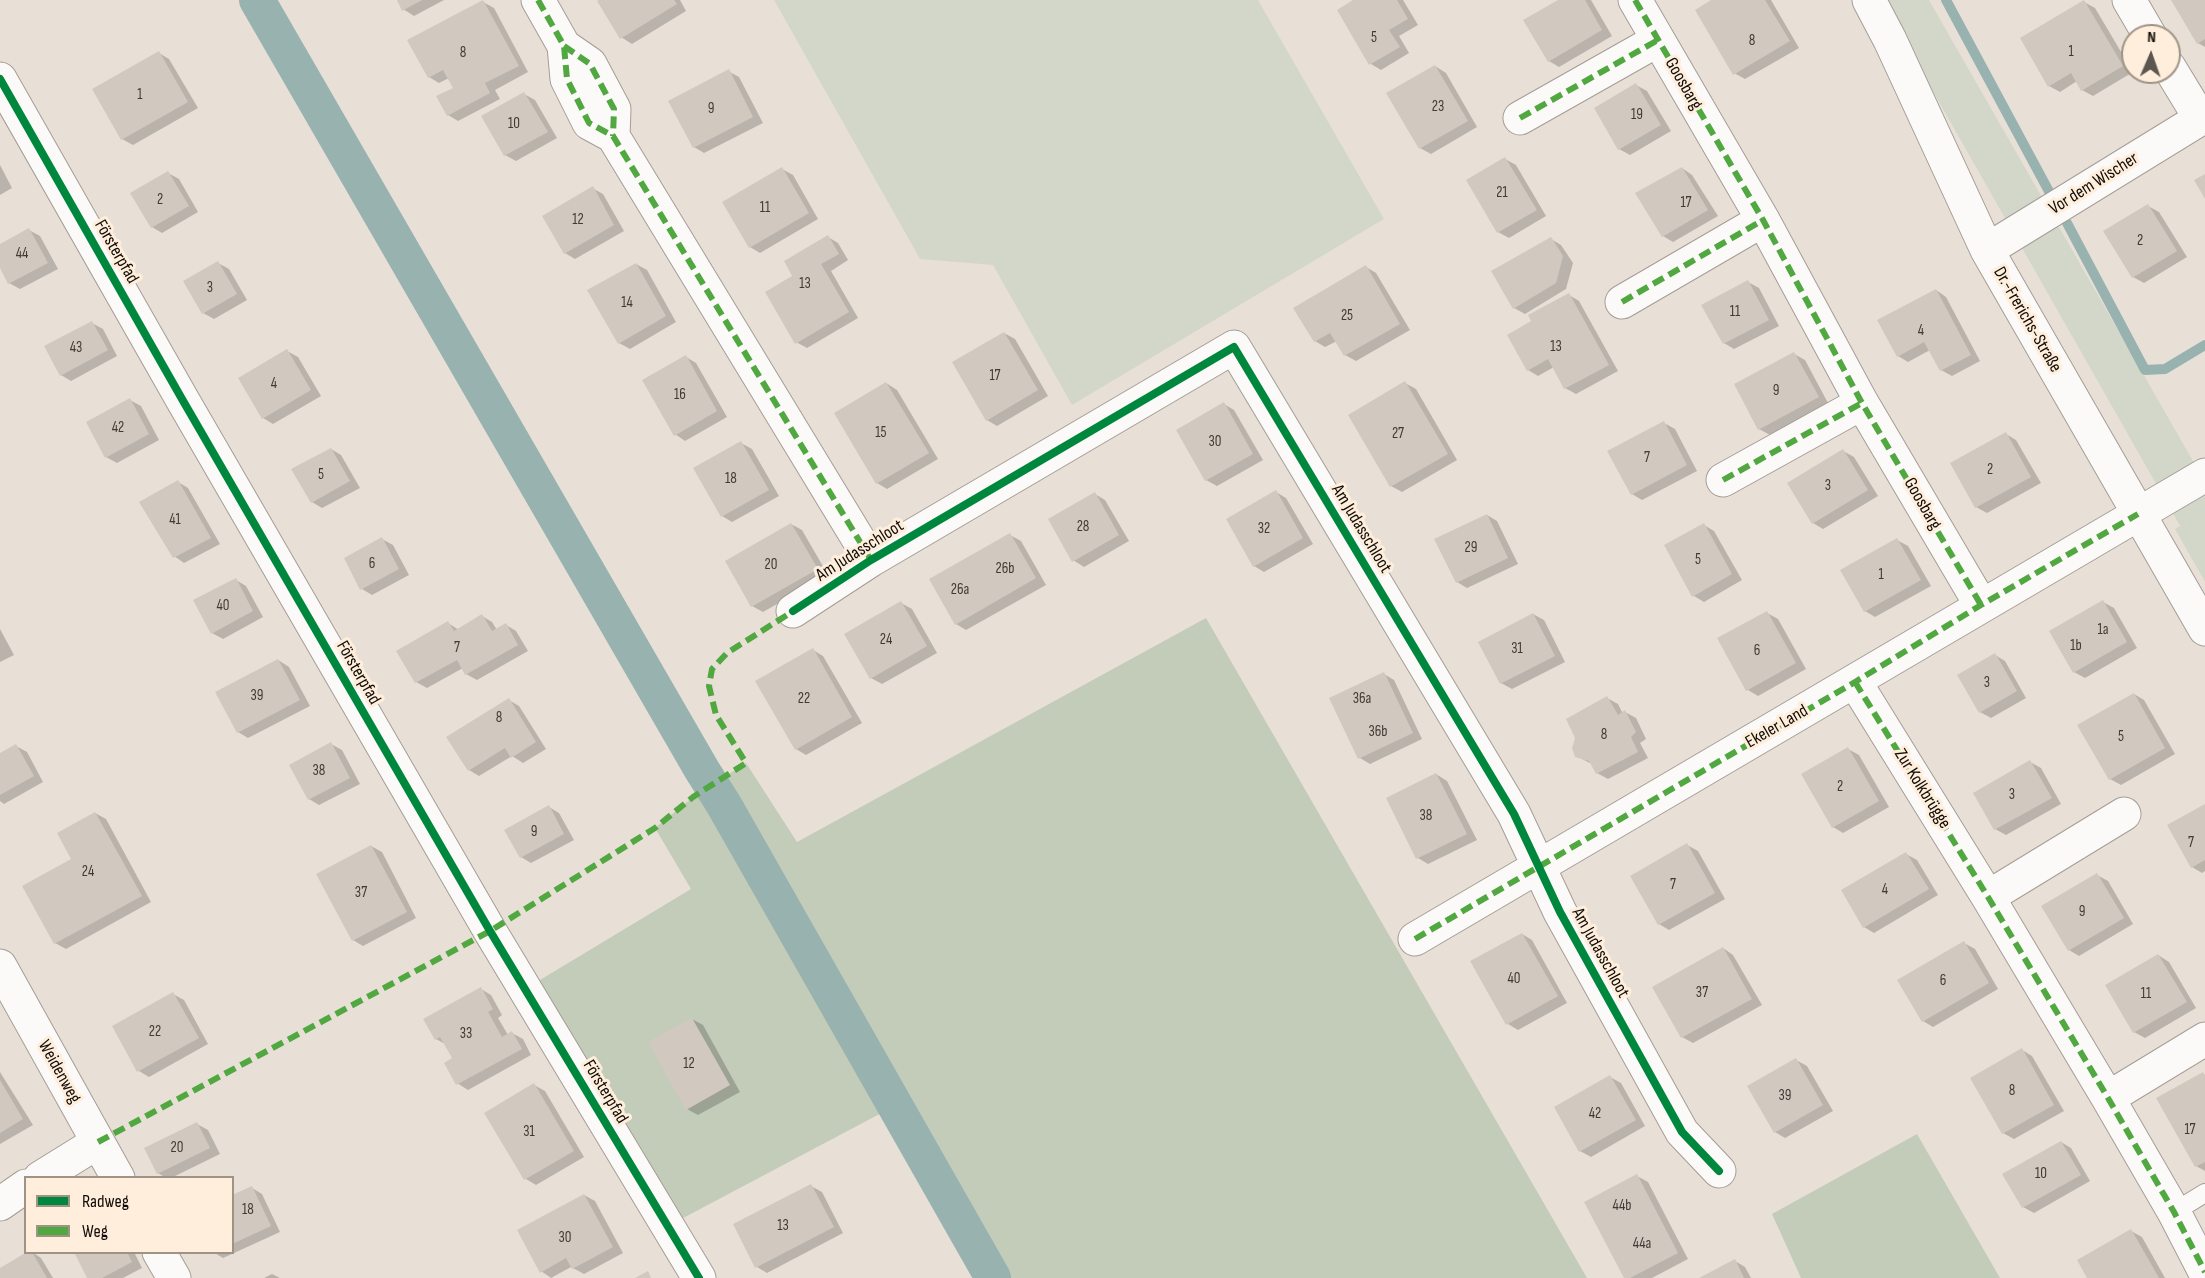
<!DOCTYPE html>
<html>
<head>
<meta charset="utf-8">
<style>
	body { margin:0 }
	#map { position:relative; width:2205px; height:1278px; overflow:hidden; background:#e8e0d6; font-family:"Sofia Sans Condensed",sans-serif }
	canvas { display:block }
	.legend { position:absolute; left:24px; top:1176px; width:210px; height:78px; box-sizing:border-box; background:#feeedb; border:2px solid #9f9386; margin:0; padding:8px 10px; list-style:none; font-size:18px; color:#100b06 }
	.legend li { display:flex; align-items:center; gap:12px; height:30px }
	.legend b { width:30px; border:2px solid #9f9386 }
	.north { position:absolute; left:2121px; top:24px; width:60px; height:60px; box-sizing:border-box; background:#feeedb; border:2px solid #9f9386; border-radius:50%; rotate:2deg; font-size:16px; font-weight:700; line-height:24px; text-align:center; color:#100b06 }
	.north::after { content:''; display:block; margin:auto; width:21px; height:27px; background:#5c564f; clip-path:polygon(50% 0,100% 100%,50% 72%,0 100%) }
</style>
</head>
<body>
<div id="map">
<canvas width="2205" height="1278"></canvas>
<ul class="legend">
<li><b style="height:8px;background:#00873e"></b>Radweg</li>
<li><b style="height:8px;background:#51a840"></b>Weg</li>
</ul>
<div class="north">N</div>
</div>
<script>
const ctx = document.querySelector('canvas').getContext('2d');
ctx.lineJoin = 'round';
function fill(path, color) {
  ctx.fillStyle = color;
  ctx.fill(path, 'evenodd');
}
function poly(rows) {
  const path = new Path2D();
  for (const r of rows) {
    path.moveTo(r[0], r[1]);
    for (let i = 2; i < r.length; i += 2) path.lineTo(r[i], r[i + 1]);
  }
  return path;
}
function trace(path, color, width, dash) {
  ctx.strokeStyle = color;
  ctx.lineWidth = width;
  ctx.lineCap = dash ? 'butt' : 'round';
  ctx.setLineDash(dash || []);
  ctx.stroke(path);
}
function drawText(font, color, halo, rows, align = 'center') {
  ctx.font = font + ' "Sofia Sans Condensed",sans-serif';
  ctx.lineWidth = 6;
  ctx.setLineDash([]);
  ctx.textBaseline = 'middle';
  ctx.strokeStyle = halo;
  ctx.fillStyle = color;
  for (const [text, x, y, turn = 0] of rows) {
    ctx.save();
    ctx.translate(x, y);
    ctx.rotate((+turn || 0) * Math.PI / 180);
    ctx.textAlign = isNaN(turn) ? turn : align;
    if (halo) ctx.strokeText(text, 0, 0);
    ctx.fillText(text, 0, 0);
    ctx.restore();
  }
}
fill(poly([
	[774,0,1258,0,1384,219,1072,405,993,265,920,259],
	[1881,0,1929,0,2205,482,2205,582,2175,529,2180,526]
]), '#d3d7ca');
fill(poly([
	[1206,618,1587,1278,990,1278,889,1109,668,1226,525,989,691,889,655,828,693,797,746,763,797,842],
	[1917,1134,2000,1278,1801,1278,1772,1214]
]), '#c3ccb9');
fill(poly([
	[398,0,444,0,414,16,403,9],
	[602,0,680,0,686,11,632,44,621,37],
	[1356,0,1403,0,1418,25,1399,36,1409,53,1381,70,1371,64],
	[1561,0,1591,0,1612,36,1559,67,1549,61],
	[1714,0,1771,0,1799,48,1745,79,1734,73],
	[2173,0,2205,0,2205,47,2198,43],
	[483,2,494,8,528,72,495,90,500,99,458,121,448,115,455,88,449,78,439,83,429,77],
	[2084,2,2095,8,2133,72,2093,96,2082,90,2077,81,2060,92,2049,86],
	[159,53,169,59,198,108,133,145,122,139],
	[1435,66,1446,73,1477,127,1431,154,1420,148],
	[728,71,739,77,763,123,704,153,694,147],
	[1636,85,1647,91,1671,131,1630,155,1619,149,1596,109],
	[524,94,535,100,557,138,516,161,505,155],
	[1505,159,1516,165,1546,216,1509,238,1498,232],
	[0,165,12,188,0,195],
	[1682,168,1692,175,1718,216,1673,242,1663,236],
	[782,169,793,175,818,219,760,253,750,247],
	[168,173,179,179,198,212,162,233,152,227],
	[592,188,603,194,624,231,575,259,565,253],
	[2148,206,2159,212,2187,257,2144,283,2133,277],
	[29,230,40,236,58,269,20,289,9,283,0,265,0,246],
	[828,237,838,243,848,260,831,271,858,318,807,348,796,342,794,276],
	[1551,239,1561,245,1573,263,1566,289,1525,314,1514,308],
	[218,263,229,269,247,300,214,319,203,313],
	[636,264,647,270,676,322,630,349,619,343],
	[1366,267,1376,273,1410,330,1356,361,1345,355,1337,341,1325,347,1315,341],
	[1748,282,1759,288,1779,326,1734,349,1724,343],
	[1936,290,1946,297,1980,361,1952,376,1941,370,1930,350,1908,362,1898,356],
	[1569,295,1579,301,1618,371,1576,394,1565,388,1554,367,1538,376,1528,370,1533,321],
	[92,323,103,329,117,356,71,381,61,375],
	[1004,333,1015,339,1048,396,997,426,987,420],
	[287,351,298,357,321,396,273,424,263,418],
	[1794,354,1805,360,1828,403,1770,435,1759,429],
	[686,357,696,363,727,417,685,441,675,434],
	[886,383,897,390,938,459,887,489,877,483],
	[1405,383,1416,389,1457,460,1402,492,1391,486,1350,415],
	[130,400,141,406,159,440,117,463,106,457],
	[1224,404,1234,410,1263,460,1217,486,1206,480],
	[1664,423,1675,429,1697,471,1642,500,1632,494],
	[2006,434,2016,440,2041,483,1987,513,1976,507],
	[741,443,752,449,779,496,732,522,722,516],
	[331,449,341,455,360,488,322,508,312,502],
	[1843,451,1854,457,1878,496,1823,529,1813,523],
	[178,482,188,488,220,544,184,563,174,556],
	[1276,492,1286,498,1313,544,1264,572,1254,566],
	[1095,494,1105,500,1129,541,1084,567,1073,560],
	[1487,515,1497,521,1518,564,1467,588,1457,582],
	[791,524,802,530,828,575,763,612,752,606],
	[1704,525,1714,531,1742,580,1704,602,1694,596],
	[1010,535,1021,541,1046,585,966,630,956,624],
	[382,539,393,545,409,575,372,595,362,589],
	[1897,540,1908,546,1931,586,1875,617,1865,611],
	[236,580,246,586,263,617,223,639,212,633],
	[2103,602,2114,608,2137,648,2085,678,2074,672],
	[901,603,912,609,937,653,882,684,871,678],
	[1767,613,1778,619,1806,669,1758,696,1748,690],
	[1533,614,1544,620,1565,662,1512,689,1501,683],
	[482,616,492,622,497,630,506,625,516,631,528,651,477,680,466,674,463,668,427,688,416,682,448,623,459,630],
	[0,629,14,655,0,662],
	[813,650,823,656,862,723,806,755,796,749],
	[1995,655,2005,661,2026,698,1991,718,1980,712,1959,676],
	[278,660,289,667,310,706,248,738,238,732],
	[1384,674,1394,680,1422,739,1370,764,1360,758],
	[2134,694,2144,700,2175,754,2121,785,2110,779],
	[1607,698,1618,704,1623,714,1625,712,1636,718,1646,739,1640,743,1648,758,1608,779,1597,773,1592,764,1576,756,1577,738],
	[509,700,519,706,546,749,523,763,512,756,479,776,469,770],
	[331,744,342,750,360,784,319,805,309,799],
	[16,746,27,752,43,782,4,804,0,801,0,755],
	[1848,749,1859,755,1889,807,1843,833,1833,827],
	[2030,762,2041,768,2061,804,2006,835,1995,829],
	[1436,774,1447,781,1477,840,1428,864,1418,858],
	[2205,806,2205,871,2202,873,2192,867],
	[549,807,559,813,574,840,531,863,521,857],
	[95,813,106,819,151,902,66,949,55,943,73,859],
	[1687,845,1698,851,1725,899,1669,930,1659,924],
	[371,846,382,852,416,918,363,946,353,940],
	[1906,854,1917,860,1938,895,1874,933,1864,927],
	[2097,875,2108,881,2133,924,2079,956,2069,950],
	[1522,934,1532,940,1567,1003,1518,1030,1508,1024],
	[1964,943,1975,949,1998,989,1933,1027,1923,1021],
	[1723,948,1733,955,1762,1005,1693,1043,1682,1037],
	[2158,955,2169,962,2196,1008,2145,1038,2134,1032,2107,986],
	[481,989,491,995,502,1015,498,1018,508,1035,512,1033,523,1039,531,1055,468,1090,457,1083,454,1059,447,1045,436,1039],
	[173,994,184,1000,208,1044,149,1077,139,1071],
	[692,1019,703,1025,740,1092,698,1115,687,1109],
	[2022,1050,2032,1056,2064,1111,2014,1139,2003,1133,1972,1078],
	[1796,1060,1807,1066,1833,1111,1785,1138,1775,1132],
	[0,1072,33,1125,0,1144],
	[2203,1074,2205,1075,2205,1171,2196,1166,2158,1099],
	[1610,1077,1621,1083,1645,1126,1591,1157,1580,1151],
	[534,1085,545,1091,584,1157,536,1185,526,1179,486,1114],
	[197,1124,208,1130,220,1154,171,1178,166,1178,158,1173],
	[2061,1142,2071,1148,2090,1181,2034,1213,2023,1207],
	[1637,1176,1648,1182,1688,1259,1652,1278,1626,1278],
	[811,1186,822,1192,843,1233,767,1273,757,1267],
	[252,1188,262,1194,280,1232,223,1258,213,1252,232,1252,232,1197],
	[584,1195,595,1201,623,1253,584,1274,571,1267,551,1278,541,1271],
	[2131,1231,2142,1237,2165,1278,2089,1278],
	[32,1252,41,1258,53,1278,0,1278,0,1269],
	[75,1252,134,1252,142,1268,123,1278,89,1278],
	[1735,1261,1745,1267,1751,1278,1703,1278],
	[272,1274,280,1278,264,1278]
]), '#0003');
trace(poly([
	[1946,0,2052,197],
	[2067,223,2145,370,2165,369,2205,345]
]), '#98b2b0', 10);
trace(poly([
	[257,0,702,770,724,805,993,1278]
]), '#98b2b0', 36);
fill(poly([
	[397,0,422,0,402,11],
	[483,0,519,66,485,83,490,93,447,116,436,96,453,88,443,70,428,78,407,40],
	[599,0,674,0,677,4,620,39,597,1],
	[1353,0,1397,0,1408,19,1389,30,1400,47,1369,65,1337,10],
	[1558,0,1585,0,1602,30,1548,62,1523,20],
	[1711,0,1765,0,1790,41,1733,75,1695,10],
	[2084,0,2123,66,2081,91,2071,73,2048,87,2020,38],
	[2171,0,2205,0,2205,39,2197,44],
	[159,51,188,102,121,140,92,89],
	[1435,65,1468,121,1419,149,1386,93],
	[729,69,753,117,693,148,668,101],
	[1636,83,1661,125,1618,150,1594,108],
	[524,92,548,132,504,156,481,116],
	[1505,157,1537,210,1497,233,1466,180],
	[782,167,809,213,749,248,722,202],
	[1682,167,1708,210,1662,237,1635,193],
	[168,171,189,206,151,228,130,193],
	[2205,174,2205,199,2194,180],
	[593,186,614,225,564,254,542,216],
	[2148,204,2177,251,2132,278,2103,231],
	[29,228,48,263,8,284,0,268,0,244],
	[828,235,839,254,821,264,849,312,795,344,765,292,792,276,784,261],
	[1551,237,1563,256,1556,283,1513,309,1491,271],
	[218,261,237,294,202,314,183,281],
	[636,263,666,316,618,344,587,290],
	[1366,265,1400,324,1344,356,1330,333,1314,342,1293,308],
	[1748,280,1769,320,1723,344,1701,305],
	[1936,289,1971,355,1940,371,1924,342,1897,357,1877,320],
	[1569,293,1609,365,1564,389,1548,359,1527,371,1507,335,1531,321,1528,315],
	[92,321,108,350,60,376,44,346],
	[1004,332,1038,390,986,421,952,362],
	[287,349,311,390,262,419,238,378],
	[1794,352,1819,397,1758,430,1734,384],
	[686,355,717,411,674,436,642,380],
	[1405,381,1448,454,1390,487,1348,415],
	[886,382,929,453,876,484,834,413],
	[130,398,149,434,105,458,86,422],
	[1224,402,1253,454,1205,481,1176,430],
	[1664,421,1687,465,1631,495,1607,451],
	[2006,432,2031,477,1975,508,1950,463],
	[741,441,769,490,721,517,693,468],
	[331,448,350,481,311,503,291,469],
	[1843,449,1868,490,1812,524,1787,483],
	[178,480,211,538,173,558,139,502],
	[1276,490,1303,538,1253,567,1226,519],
	[1095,492,1119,535,1072,562,1048,519],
	[1487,514,1508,558,1456,583,1434,539],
	[791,523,818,569,751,607,725,561],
	[1704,523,1732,574,1692,597,1664,545],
	[1010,533,1036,578,955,625,929,579],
	[382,537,399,569,360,590,344,558],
	[1897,538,1921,580,1864,612,1840,570],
	[236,578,253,611,211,634,193,600],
	[2103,600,2127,642,2073,673,2049,631],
	[901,601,927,646,870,679,844,634],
	[1767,611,1796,663,1746,691,1717,638],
	[1533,613,1555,656,1500,684,1478,642],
	[482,614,492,631,506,623,518,645,465,675,457,660,415,683,396,651,448,621,454,631],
	[813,648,852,717,795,750,755,681],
	[1995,653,2017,691,1979,713,1957,675],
	[278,659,300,700,237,733,215,692],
	[1384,672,1413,733,1358,759,1329,698],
	[2134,693,2165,748,2109,780,2077,725],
	[1607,696,1618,715,1625,710,1636,732,1631,737,1638,752,1596,774,1589,761,1575,757,1572,748,1575,738,1566,719],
	[509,698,536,742,511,758,505,748,468,771,446,737],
	[331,742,350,778,308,800,289,765],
	[16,744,34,776,0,795,0,753],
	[1848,747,1879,801,1832,828,1801,774],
	[2030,760,2052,798,1994,830,1973,793],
	[1436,773,1467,834,1416,859,1386,798],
	[2205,804,2205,860,2191,868,2167,825],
	[549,805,564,834,520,858,504,830],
	[95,812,142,896,54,944,22,886,71,859,57,833],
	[1687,843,1715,893,1658,925,1630,876],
	[371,845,407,912,352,941,316,874],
	[1906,852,1929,889,1863,928,1841,890],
	[2097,873,2124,918,2068,951,2041,906],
	[1522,933,1558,996,1506,1025,1470,961],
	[1964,941,1989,983,1922,1022,1897,980],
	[1723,947,1752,999,1681,1038,1652,987],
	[2158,954,2187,1002,2133,1033,2105,985],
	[481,987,493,1009,488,1012,502,1037,512,1031,522,1049,456,1085,444,1063,452,1058,440,1037,435,1040,423,1019],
	[173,992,199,1038,137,1072,112,1026],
	[692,1018,730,1085,686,1110,648,1042],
	[2022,1048,2054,1105,2002,1134,1970,1078],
	[1796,1058,1823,1105,1774,1133,1747,1086],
	[2203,1072,2205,1076,2205,1162,2195,1167,2156,1098],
	[1610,1075,1636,1120,1579,1152,1554,1107],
	[0,1080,23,1119,0,1133],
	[534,1083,574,1151,524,1180,484,1113],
	[197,1122,210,1148,157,1174,144,1148],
	[2061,1141,2081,1175,2022,1208,2002,1174],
	[1637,1174,1678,1253,1630,1278,1624,1278,1584,1202],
	[811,1184,834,1227,755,1268,733,1224],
	[252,1186,271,1226,232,1244,232,1195],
	[584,1194,613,1247,572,1269,566,1258,540,1273,517,1230],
	[2131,1229,2159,1278,2087,1278,2077,1260],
	[27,1252,32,1252,47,1278,0,1278,0,1268],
	[74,1252,127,1252,132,1262,102,1278,87,1278],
	[1735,1259,1744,1278,1699,1278],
	[648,1271,651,1278,635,1278]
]), '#d1c9c0');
const lane = poly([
	[2174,1212,2205,1193]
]);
const street = poly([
	[538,0,564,46,567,79,589,123,613,136,871,560],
	[1635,0,1763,220,1862,403,1981,605],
	[1869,0,1890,40,1987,250,2205,629],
	[2129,0,2150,36],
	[564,46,590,64,614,109,613,136],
	[2169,67,2200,118],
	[0,79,182,399,490,931,699,1278],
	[1520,118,1658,40],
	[1987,250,2205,116],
	[1622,302,1763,220],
	[1723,480,1862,403],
	[793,611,871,560,1234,347,1514,814,1560,912,1682,1132,1719,1171],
	[1855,682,1988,897,2108,1098,2174,1212,2205,1272],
	[1988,897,2124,814],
	[1415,939,2205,475],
	[0,966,118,1178],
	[2108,1098,2205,1039],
	[40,1178,98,1142],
	[0,1204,26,1186],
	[159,1252,174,1278]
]);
trace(lane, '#a49d96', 20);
trace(street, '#a49d96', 35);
trace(lane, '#fcfaf9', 18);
trace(street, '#fcfaf9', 33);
trace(poly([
	[538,0,564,46,567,79,589,123,613,136,871,560],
	[1635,0,1763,220,1862,403,1981,605],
	[564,46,590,64,614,109,613,136],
	[1520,118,1658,40],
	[1622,302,1763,220],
	[1723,480,1862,403],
	[1855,682,1988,897,2108,1098,2174,1212,2205,1272],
	[1415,939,1855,682,1981,605,2138,514],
	[98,1142,490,931,655,828,693,797,746,763,716,715,709,686,712,669,727,653,798,608]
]), '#51a840', 6, [12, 6]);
trace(poly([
	[0,79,182,399,490,931,699,1278],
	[793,611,871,560,1234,347,1514,814,1560,912,1682,1132,1719,1171]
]), '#00873e', 8);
drawText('15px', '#403a34', null, [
	["5",1374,38],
	["8",1752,41],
	["1",2071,52],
	["8",463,53],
	["1",140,95],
	["23",1438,107],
	["9",711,109],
	["19",1637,115],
	["10",514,124],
	["21",1502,193],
	["2",160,200],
	["17",1686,203],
	["11",765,208],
	["12",578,220],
	["2",2140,241],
	["44",22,254],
	["13",805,284],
	["3",210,288],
	["14",627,303],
	["11",1735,312],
	["25",1347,316],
	["4",1921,331],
	["13",1556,347],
	["43",76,348],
	["17",995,376],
	["4",274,384],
	["9",1776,391],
	["16",680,395],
	["42",118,428],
	["15",881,433],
	["27",1398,434],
	["30",1215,442],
	["7",1647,458],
	["2",1990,470],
	["5",321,475],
	["18",731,479],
	["3",1828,486],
	["41",175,520],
	["28",1083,527],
	["32",1264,529],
	["29",1471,548],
	["5",1698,560],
	["6",372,564],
	["20",771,565],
	["26b",1005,569],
	["1",1881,575],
	["26a",960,590],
	["40",223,606],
	["1a",2103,630],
	["24",886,640],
	["1b",2076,646],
	["7",457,648],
	["31",1517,649],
	["6",1757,651],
	["3",1987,683],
	["39",257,696],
	["22",804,699],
	["36a",1362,699],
	["8",499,718],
	["36b",1378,732],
	["8",1604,735],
	["5",2121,737],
	["38",319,771],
	["2",1840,787],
	["3",2012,795],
	["38",1426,816],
	["9",534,832],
	["7",2191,843],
	["24",88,872],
	["7",1673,885],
	["4",1885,890],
	["37",361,893],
	["9",2082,912],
	["40",1514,979],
	["6",1943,981],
	["37",1702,993],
	["11",2146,994],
	["22",155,1032],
	["33",466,1034],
	["12",689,1064],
	["8",2012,1091],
	["39",1785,1096],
	["42",1595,1114],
	["17",2190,1130],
	["31",529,1132],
	["20",177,1148],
	["10",2041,1174],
	["44b",1622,1206],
	["18",248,1210],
	["13",783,1226],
	["30",565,1238],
	["44a",1642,1244]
]);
drawText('18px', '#100b06', '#feeedb', [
	["Goosbarg",1683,84,60],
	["Vor dem Wischer",2094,184,-32],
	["Försterpfad",116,252,60],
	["Dr.-Frerichs-Straße",2027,320,60],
	["Goosbarg",1922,504,60],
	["Am Judasschloot",1361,529,59],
	["Am Judasschloot",860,551,-32],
	["Försterpfad",358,673,60],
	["Ekeler Land",1777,727,-30],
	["Zur Kolkbrügge",1922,789,58],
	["Am Judasschloot",1600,953,61],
	["Weidenweg",59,1072,61],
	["Försterpfad",605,1092,59]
]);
</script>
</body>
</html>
